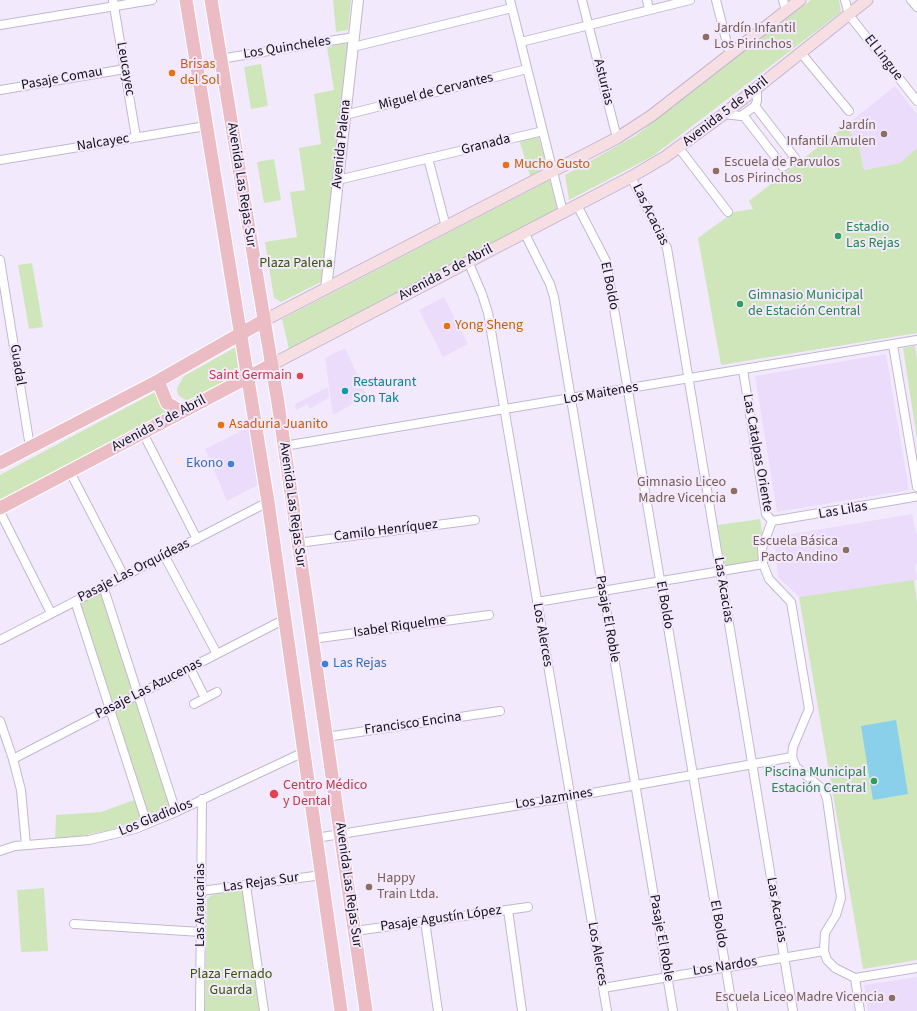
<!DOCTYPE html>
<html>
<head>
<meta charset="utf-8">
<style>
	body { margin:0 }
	canvas { display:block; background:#f3e9fd }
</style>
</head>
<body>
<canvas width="917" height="1011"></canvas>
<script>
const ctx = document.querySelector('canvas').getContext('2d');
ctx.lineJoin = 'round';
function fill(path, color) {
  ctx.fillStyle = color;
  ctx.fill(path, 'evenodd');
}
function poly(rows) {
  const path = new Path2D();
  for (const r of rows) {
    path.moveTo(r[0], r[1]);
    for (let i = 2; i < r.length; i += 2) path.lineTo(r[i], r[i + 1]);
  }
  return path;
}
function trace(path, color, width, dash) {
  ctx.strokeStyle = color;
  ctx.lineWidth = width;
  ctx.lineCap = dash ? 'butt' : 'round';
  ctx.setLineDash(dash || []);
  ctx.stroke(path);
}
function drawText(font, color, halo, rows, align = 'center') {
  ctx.font = font + ' "Source Sans 3",sans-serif';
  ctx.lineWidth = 4;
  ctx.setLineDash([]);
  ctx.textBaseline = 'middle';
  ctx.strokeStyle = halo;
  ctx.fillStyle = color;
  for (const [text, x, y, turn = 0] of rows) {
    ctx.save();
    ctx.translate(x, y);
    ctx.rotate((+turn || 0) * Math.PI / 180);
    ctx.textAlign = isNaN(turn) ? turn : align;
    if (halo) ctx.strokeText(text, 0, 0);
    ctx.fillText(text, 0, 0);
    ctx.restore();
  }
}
fill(poly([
	[895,86,917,114,917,148,900,163,864,170,858,142,845,126],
	[444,297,468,344,443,357,419,310],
	[345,348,367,396,333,415,325,358],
	[886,354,909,490,777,512,755,376],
	[328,387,329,398,309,409,308,404,296,410,295,404],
	[249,427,258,485,227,501,205,449],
	[912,514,917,536,917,563,915,566,917,580,799,597,778,577,774,537],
	[917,977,917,1011,868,1011,864,985]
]), '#ecdcfc');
fill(poly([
	[333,0,351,0,348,30,336,32],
	[811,0,839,0,841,12,653,156,569,200,565,175,635,136],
	[349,43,323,281,281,302,274,298,265,242,297,237,290,192,305,190,299,148,321,144,314,94,334,90,327,47],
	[261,64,268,106,251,109,244,67],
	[845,126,858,142,864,170,900,163,917,148,917,333,721,365,698,238,734,212,753,209,749,201],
	[538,135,547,167,530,176,519,139],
	[274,159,281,200,264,203,257,162],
	[550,180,557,209,289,349,282,319],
	[32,263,43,327,29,329,18,265],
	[915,346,917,359,917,439,903,348],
	[236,347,239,375,188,402,178,395,177,388,184,376],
	[159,390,171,412,0,503,0,475],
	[760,519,763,537,757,549,758,561,724,566,718,525],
	[914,580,917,602,917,960,863,969,799,597],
	[100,593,101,593,171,806,151,816,148,816,80,603],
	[134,800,141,819,111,830,75,837,55,839,56,815,101,812],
	[44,888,48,951,21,952,17,890],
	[245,890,260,1011,205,1011,207,899,212,895]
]), '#cfe6bb');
fill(poly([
	[896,720,908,794,873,800,861,726]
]), '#8ad0ea');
const minor = poly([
	[113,0,136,137],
	[510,0,563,212],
	[582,0,617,138],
	[647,0,649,10],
	[716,0,730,55],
	[783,0,786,11],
	[845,0,849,15,917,101],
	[911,0,917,7],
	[0,25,152,0],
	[521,42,690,0],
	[353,47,512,8],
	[801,53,849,111],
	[220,59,354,37],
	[0,90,125,69],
	[724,114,741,116,755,106,757,101,757,88],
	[345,115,527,69],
	[743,115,783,167,795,158,755,106],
	[679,148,728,212],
	[428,158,446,227],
	[0,160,206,126],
	[631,177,667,248,793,1011],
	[338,180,543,131],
	[577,205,606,261,733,1011],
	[524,232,550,284,554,297,673,1011],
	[0,260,30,447],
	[468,261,482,294,488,313,607,1011],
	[893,345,917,487],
	[743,370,766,514,772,521],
	[143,433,197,539],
	[284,446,917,340],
	[70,472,124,576],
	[0,512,51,613],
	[772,521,762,548,763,564,769,579,791,602,809,709,793,747,792,757,796,767,824,790,827,799,841,898,836,915,825,933,824,951,827,960,835,968,855,978],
	[772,521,914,497],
	[298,543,475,520],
	[164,555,217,654],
	[103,586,176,812],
	[75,601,147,824],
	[537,602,763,564],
	[312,639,489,615],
	[0,640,268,502],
	[190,668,205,698],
	[194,704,217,692],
	[0,721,13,759,21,790,26,845],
	[326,737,500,711],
	[13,759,285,619],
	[316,838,570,797,792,757],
	[0,851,15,846,89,840,135,829,176,812,304,752],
	[246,885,264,1011],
	[201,891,322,875],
	[508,910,522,1011],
	[425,921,438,1011],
	[74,924,201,932],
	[355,931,528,907],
	[855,978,917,968],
	[855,978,860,1011],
	[603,988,824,951],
	[200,1011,202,799]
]);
const tertiary = poly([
	[326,289,358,0]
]);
const secondary = poly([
	[263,321,617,138,651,116,800,0],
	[271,365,631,177,665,157,724,114,867,0]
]);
const primary = poly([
	[186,0,268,502,341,1011],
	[211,0,278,403,366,1011],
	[158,381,167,403,182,412],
	[0,463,158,381,263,321],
	[0,508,271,365]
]);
trace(minor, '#c3b7cf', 10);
trace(tertiary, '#c3b7cf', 12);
trace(secondary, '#c3b7cf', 13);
trace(primary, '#fff', 15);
trace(minor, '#fff', 8);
trace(tertiary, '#fff', 10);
trace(secondary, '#f6dee2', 11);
trace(primary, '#ecbcc5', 13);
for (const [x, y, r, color] of [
	[706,37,4,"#8d6e63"],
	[172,73,4,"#e8710a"],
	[884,134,4,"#8d6e63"],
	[506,165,4,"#e8710a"],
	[716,171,4,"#8d6e63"],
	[838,236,4,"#2e9e5b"],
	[740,304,4,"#2e9e5b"],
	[447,326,4,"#e8710a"],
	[300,376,4,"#e0444e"],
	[345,391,4,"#0f9aa8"],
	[221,425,4,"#e8710a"],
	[231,464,4,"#3f7fe0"],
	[734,491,4,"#8d6e63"],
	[846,550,4,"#8d6e63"],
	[325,664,4,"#3f7fe0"],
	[874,781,4,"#2e9e5b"],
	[274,794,5,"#e0444e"],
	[369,887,4,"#8d6e63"],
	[892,998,4,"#8d6e63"]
]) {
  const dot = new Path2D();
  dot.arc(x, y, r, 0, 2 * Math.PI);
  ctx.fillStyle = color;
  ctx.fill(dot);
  trace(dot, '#f3e9fd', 1.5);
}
drawText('14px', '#785e54', '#f3e9fd', [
	["Jardín Infantil",714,29,"left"],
	["Los Pirinchos",714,45,"left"],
	["Jardín",876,126],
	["Infantil Amulen",876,142],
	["Escuela de Parvulos",724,163,"left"],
	["Los Pirinchos",724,179,"left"],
	["Gimnasio Liceo",726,483],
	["Madre Vicencia",726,499],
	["Escuela Básica",838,542],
	["Pacto Andino",838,558],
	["Happy",377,879,"left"],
	["Train Ltda.",377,895,"left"],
	["Escuela Liceo Madre Vicencia",884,998]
], 'right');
drawText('14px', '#120e16', '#f3e9fd', [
	["Los Quincheles",287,48,-9],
	["El Lingue",883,58,52],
	["Leucayec",125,69,80],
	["Pasaje Comau",62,79,-10],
	["Asturias",603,82,76],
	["Miguel de Cervantes",436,92,-14],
	["Avenida 5 de Abril",726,112,-38],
	["Nalcayec",103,143,-9],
	["Avenida Palena",342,144,-84],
	["Granada",486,145,-14],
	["Avenida Las Rejas Sur",241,185,81],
	["Las Acacias",650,215,64],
	["Avenida 5 de Abril",446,273,-28],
	["El Boldo",609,286,79],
	["Guadal",17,365,81],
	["Los Maitenes",601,394,-10],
	["Avenida 5 de Abril",159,424,-28],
	["Las Catalpas Oriente",757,453,80],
	["Avenida Las Rejas Sur",292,505,82],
	["Las Lilas",843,511,-10],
	["Camilo Henríquez",386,531,-7],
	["Pasaje Las Orquídeas",134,571,-27],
	["Las Acacias",723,590,81],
	["El Boldo",664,605,80],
	["Pasaje El Roble",607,619,80],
	["Isabel Riquelme",400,627,-8],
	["Los Alerces",542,635,80],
	["Pasaje Las Azucenas",149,689,-27],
	["Francisco Encina",413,724,-8],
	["Los Jazmines",554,799,-9],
	["Los Gladiolos",156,818,-22],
	["Las Rejas Sur",261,883,-8],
	["Avenida Las Rejas Sur",348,885,82],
	["Las Araucarias",201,905,-90],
	["Las Acacias",776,910,80],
	["Pasaje Agustín López",441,919,-8],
	["El Boldo",718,924,80],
	["Pasaje El Roble",661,938,80],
	["Los Alerces",597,954,80],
	["Los Nardos",725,967,-9]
]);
drawText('14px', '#c56008', '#f3e9fd', [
	["Brisas",180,65],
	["del Sol",180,81],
	["Mucho Gusto",514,165],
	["Yong Sheng",455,326],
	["Asaduria Juanito",229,425]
], 'left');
drawText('14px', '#27864d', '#f3e9fd', [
	["Estadio",846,228],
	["Las Rejas",846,244],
	["Gimnasio Municipal",748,296],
	["de Estación Central",748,312],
	["Piscina Municipal",866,773,"right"],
	["Estación Central",866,789,"right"]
], 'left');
drawText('14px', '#365503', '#f3e9fd', [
	["Plaza Palena",296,264],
	["Plaza Fernado",231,975],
	["Guarda",231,991]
]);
drawText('14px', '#be3a42', '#f3e9fd', [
	["Saint Germain",292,376],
	["Centro Médico",283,786,"left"],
	["y Dental",283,802,"left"]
], 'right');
drawText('14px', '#0d838f', '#f3e9fd', [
	["Restaurant",353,383],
	["Son Tak",353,399]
], 'left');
drawText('14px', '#366cbe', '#f3e9fd', [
	["Ekono",223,464],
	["Las Rejas",333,664,"left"]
], 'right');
</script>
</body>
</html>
